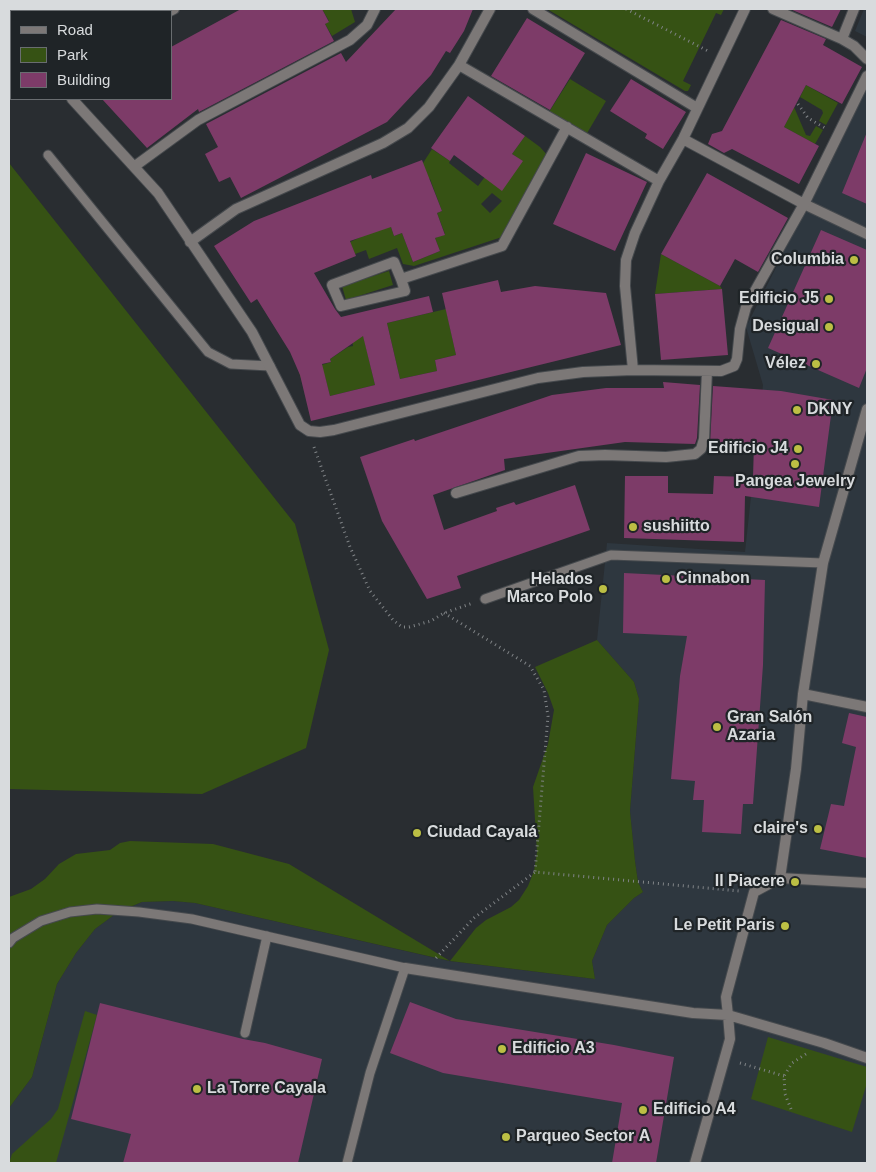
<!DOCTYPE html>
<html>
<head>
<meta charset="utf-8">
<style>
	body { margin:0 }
	#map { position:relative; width:876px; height:1172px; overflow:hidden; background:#292d31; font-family:Helvetica,sans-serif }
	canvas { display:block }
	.frame { position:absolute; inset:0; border:10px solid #d8dbdd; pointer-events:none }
	.legend { position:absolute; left:10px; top:10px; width:162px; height:90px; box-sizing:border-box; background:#1f2427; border:1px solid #696d70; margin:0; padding:6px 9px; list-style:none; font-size:15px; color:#d8dbdd }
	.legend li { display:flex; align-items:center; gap:10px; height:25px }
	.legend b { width:25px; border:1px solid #696d70 }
</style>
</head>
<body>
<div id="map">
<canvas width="876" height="1172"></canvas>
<div class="frame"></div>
<ul class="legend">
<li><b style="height:6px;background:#7c7877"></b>Road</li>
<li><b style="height:14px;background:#365214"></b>Park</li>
<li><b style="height:14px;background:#7d3b68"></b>Building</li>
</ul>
</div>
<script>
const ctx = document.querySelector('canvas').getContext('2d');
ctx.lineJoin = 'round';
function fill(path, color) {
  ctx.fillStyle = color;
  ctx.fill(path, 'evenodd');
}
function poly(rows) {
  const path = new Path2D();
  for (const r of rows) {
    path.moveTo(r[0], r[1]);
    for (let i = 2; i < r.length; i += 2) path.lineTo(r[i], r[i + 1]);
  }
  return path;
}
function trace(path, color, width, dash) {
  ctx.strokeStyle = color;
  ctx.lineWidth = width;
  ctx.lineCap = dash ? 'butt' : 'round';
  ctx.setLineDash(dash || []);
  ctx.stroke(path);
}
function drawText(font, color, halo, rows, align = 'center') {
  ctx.font = font + ' Helvetica,sans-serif';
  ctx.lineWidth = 4.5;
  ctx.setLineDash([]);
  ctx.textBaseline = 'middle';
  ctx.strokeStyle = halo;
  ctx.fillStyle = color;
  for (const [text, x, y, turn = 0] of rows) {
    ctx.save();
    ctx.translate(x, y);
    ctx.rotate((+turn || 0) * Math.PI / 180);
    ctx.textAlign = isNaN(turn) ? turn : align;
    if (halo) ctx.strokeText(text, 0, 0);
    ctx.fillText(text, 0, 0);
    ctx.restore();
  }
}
fill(poly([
	[864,9,867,9,867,37,855,31],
	[867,87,867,1163,9,1163,9,1108,32,1077,57,984,76,953,95,929,118,912,142,902,173,901,195,903,449,961,595,979,592,961,607,925,634,898,643,892,638,882,635,861,630,811,639,699,634,682,597,640,607,543,745,552,763,385,746,327]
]), '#2e373f');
fill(poly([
	[322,9,351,9,355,22,332,36,325,24,329,21],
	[547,9,724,9,721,15,716,13,683,81,691,85,688,91,685,91],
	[570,79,606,101,586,135,549,112],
	[806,85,838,103,826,125,819,121,823,113,822,110,800,97],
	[794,107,806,135,810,136,816,126,823,130,815,144,784,127],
	[525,136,540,147,548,156,502,237,414,266,403,264,397,248,369,259,366,250,355,254,350,242,361,237,355,222,391,227,394,236,402,233,413,262,440,251,435,238,445,234,437,213,442,211,430,179,416,174,432,149,450,161,449,163,478,186,484,178,522,161,512,154],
	[492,193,502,201,490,213,481,204],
	[9,163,295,524,329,650,306,748,202,794,9,789],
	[661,254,720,286,722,289,655,294],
	[389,271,393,285,346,300,342,286],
	[446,309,456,355,435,360,437,371,400,379,387,323],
	[358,313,375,385,330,396,325,377,302,382,299,372,331,362,330,359,348,347,353,346,350,317],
	[597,640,634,682,639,699,630,811,635,861,638,882,643,892,634,898,607,925,592,961,595,979,450,961,195,903,173,901,142,902,118,912,95,929,76,953,57,984,32,1077,9,1108,9,897,31,889,45,879,59,864,76,854,110,850,120,843,130,841,213,844,289,864,450,961,476,928,486,920,511,907,519,900,528,886,534,871,537,852,533,787,548,744,554,710,548,693,535,667],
	[85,1011,97,1015,56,1163,9,1163,12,1154,51,1119,58,1109],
	[768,1037,867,1067,867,1083,852,1132,751,1099]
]), '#365214');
fill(poly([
	[241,9,322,9,329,22,325,24,334,41,199,112,198,109,147,148,102,99,171,99,171,47],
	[396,9,473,9,464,31,450,53,446,51,431,75,387,122,241,198,230,177,219,182,205,154,218,147,206,124,341,53,346,62],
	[790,9,841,9,832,27],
	[527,18,585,53,550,110,491,76],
	[781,20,826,39,823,45,862,67,842,104,806,85,784,127,819,146,799,184,732,149,724,153,708,144,712,134,722,131],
	[631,79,686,112,663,149,645,138,647,134,610,111],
	[468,96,525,136,512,154,523,161,502,191,454,155,450,161,431,148],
	[867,132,867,204,842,193],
	[586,153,647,182,615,251,553,224],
	[422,160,442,211,437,213,445,235,435,238,440,251,413,262,402,233,394,236,391,227,350,241,356,256,314,273,335,309,341,317,429,296,433,312,387,323,400,379,437,371,435,360,456,355,442,293,498,280,501,292,535,286,606,293,621,345,311,421,300,375,290,352,257,299,251,303,214,246,254,221,371,175,372,179],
	[363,336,375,385,330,396,322,364,331,362,330,359],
	[707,173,788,218,758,272,735,259,720,286,661,254],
	[821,230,867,250,867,368,859,388,768,348],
	[722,289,728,355,661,360,655,294],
	[663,382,700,385,697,438,695,444,625,442,504,459,505,470,433,495,444,530,497,511,496,508,514,502,516,505,575,485,590,530,457,576,461,588,427,599,382,521,360,457,414,439,415,441,552,395,606,388,664,388],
	[713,386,781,391,833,400,819,507,745,496,744,542,624,538,625,476,668,476,668,493,713,494,714,476,753,477,754,444,710,444],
	[624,573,765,580,763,665,753,804,743,804,741,834,702,832,704,800,693,800,695,781,671,779,680,676,687,636,623,633],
	[849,713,867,717,867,858,820,849,831,804,844,806,856,747,842,743],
	[410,1002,456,1019,614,1045,674,1057,656,1163,612,1163,622,1103,443,1073,390,1053],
	[100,1003,243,1039,265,1043,322,1059,298,1163,123,1163,131,1134,71,1119]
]), '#7d3b68');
const service = poly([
	[48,155,208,352,231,364,270,366],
	[485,599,611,555,823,563],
	[9,943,13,938,41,921,70,912,97,909,139,912,192,919,405,968,370,1073,347,1163],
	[245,1033,267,936]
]);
const pedestrian = poly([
	[804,204,867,234],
	[803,694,867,707],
	[728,1015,726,997,754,892,780,878,796,769,803,694,823,563,867,409]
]);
const minor = poly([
	[533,9,697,108],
	[773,9,842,39,854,46,867,59],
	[170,11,174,9],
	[842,39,854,9],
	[459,65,659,181],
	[72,99,158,193,252,332,300,425,309,431,320,432,334,430,538,378,583,372,633,370,721,371,734,366,737,359,740,329,746,307,804,204,867,76],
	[683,139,804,204],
	[135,166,198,120,350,40,367,25,375,9],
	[190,242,236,209,383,143,408,128,429,107,459,65,490,9],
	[401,279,405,291,341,306,332,285,394,262,401,279,502,246,567,127],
	[633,370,625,286,626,260,635,233,659,181,683,139,745,9],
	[456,493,579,456,605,455,666,457,695,454,701,449,704,439,707,371],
	[780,878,867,883],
	[405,968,693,1013,728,1015,824,1043,867,1058],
	[695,1163,730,1039,728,1015]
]);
trace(service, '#45494d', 11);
trace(pedestrian, '#45494d', 12);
trace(minor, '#45494d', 12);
trace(poly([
	[626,9,708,51],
	[798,104,808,118,825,128],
	[314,447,350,547,370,591,393,620,402,627,409,627,431,621,444,613,473,603],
	[444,613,530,666,544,690,548,716,535,872],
	[436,958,474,918,535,872,739,891],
	[740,1063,784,1076],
	[791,1109,785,1094,784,1076,792,1063,806,1054]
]), '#808487', 3, [1, 4]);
trace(service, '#7c7877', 9);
trace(pedestrian, '#7c7877', 10);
trace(minor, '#7c7877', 10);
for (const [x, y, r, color] of [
	[854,260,5,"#bcbf44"],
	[829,299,5,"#bcbf44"],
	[829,327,5,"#bcbf44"],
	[816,364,5,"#bcbf44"],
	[797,410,5,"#bcbf44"],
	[798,449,5,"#bcbf44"],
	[795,464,5,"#bcbf44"],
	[633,527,5,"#bcbf44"],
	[666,579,5,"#bcbf44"],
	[603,589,5,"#bcbf44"],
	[717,727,5,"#bcbf44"],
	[818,829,5,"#bcbf44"],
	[417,833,5,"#bcbf44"],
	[795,882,5,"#bcbf44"],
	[785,926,5,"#bcbf44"],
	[502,1049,5,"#bcbf44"],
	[197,1089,5,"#bcbf44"],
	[643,1110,5,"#bcbf44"],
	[506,1137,5,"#bcbf44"]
]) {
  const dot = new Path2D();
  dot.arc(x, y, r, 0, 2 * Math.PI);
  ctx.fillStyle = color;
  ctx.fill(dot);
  trace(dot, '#1f2427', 2);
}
drawText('bold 16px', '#d8dbdd', '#1f2427', [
	["Columbia",844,260],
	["Edificio J5",819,299],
	["Desigual",819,327],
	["Vélez",806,364],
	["DKNY",807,410,"left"],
	["Edificio J4",788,449],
	["Pangea Jewelry",795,482,"center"],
	["sushiitto",643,527,"left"],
	["Cinnabon",676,579,"left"],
	["Helados",593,580],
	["Marco Polo",593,598],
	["Gran Salón",727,718,"left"],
	["Azaria",727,736,"left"],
	["claire's",808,829],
	["Ciudad Cayalá",427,833,"left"],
	["Il Piacere",785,882],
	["Le Petit Paris",775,926],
	["Edificio A3",512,1049,"left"],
	["La Torre Cayala",207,1089,"left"],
	["Edificio A4",653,1110,"left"],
	["Parqueo Sector A",516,1137,"left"]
], 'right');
</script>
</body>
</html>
